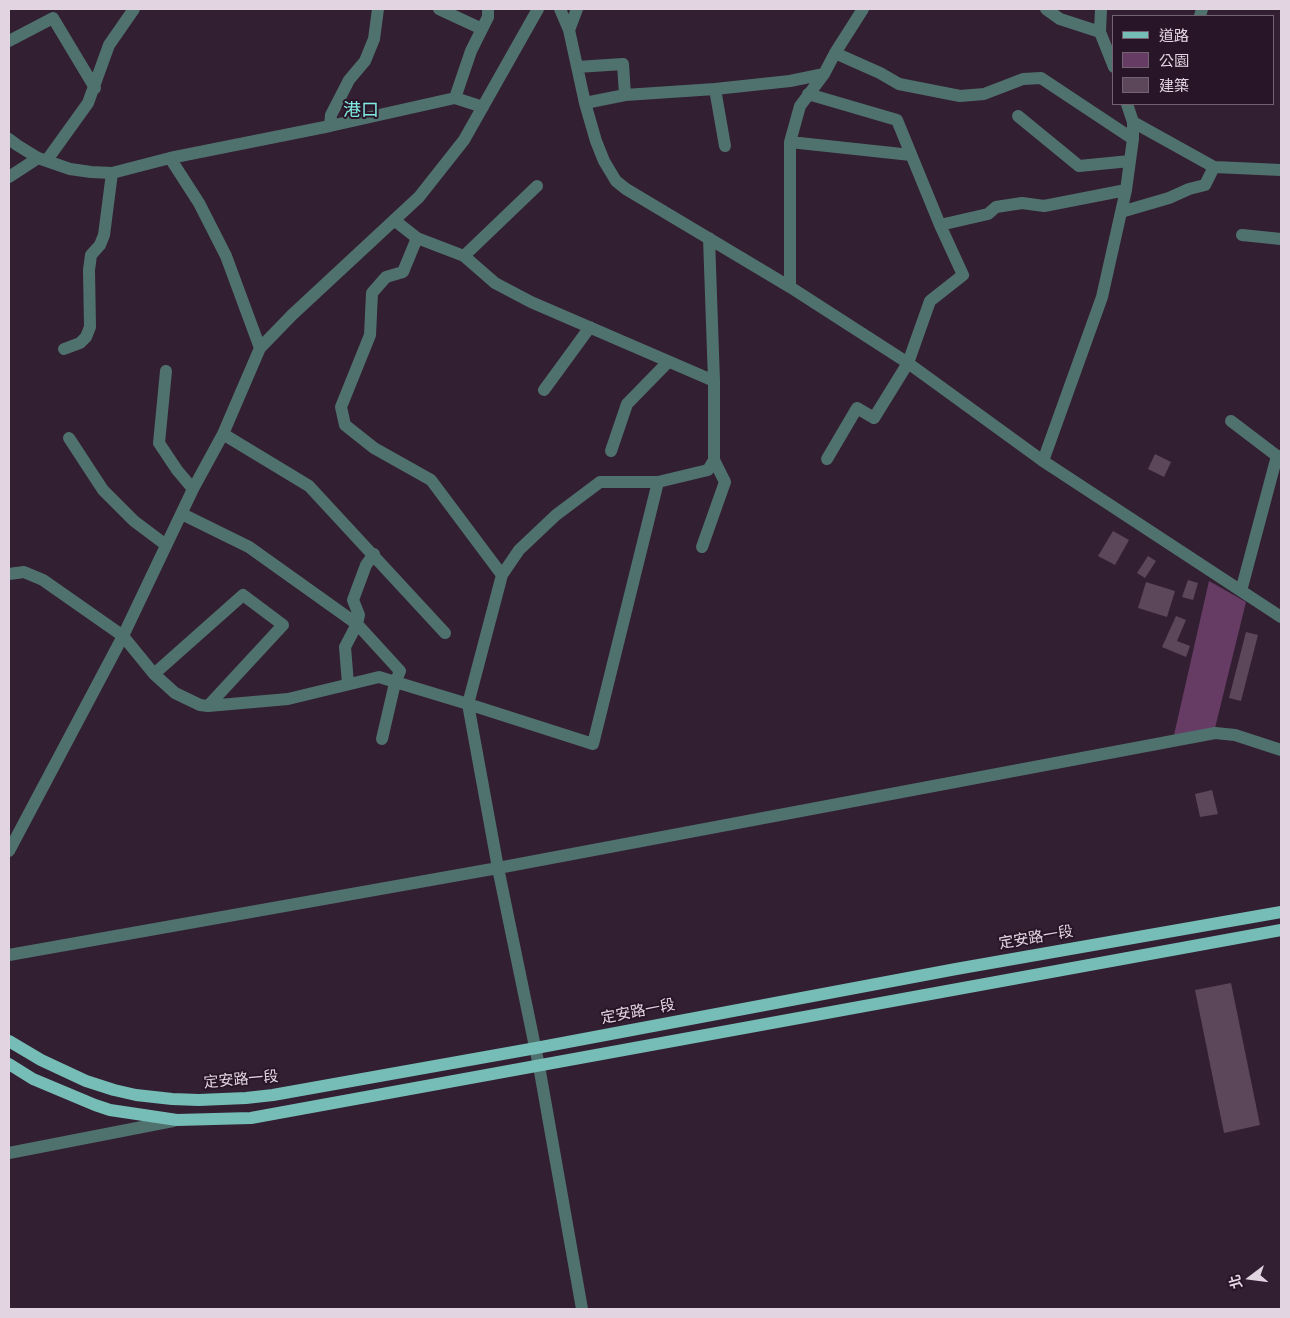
<!DOCTYPE html>
<html>
<head>
<meta charset="utf-8">
<style>
	body { margin:0 }
	#map { position:relative; width:1290px; height:1318px; overflow:hidden; background:#331f32; font-family:Helvetica,"Noto Sans TC",sans-serif }
	canvas { display:block }
	.frame { position:absolute; inset:0; border:10px solid #e2d5e1; pointer-events:none }
	.legend { position:absolute; left:1112px; top:15px; width:162px; height:90px; box-sizing:border-box; background:#281528; border:1px solid #726272; margin:0; padding:6px 9px; list-style:none; font-size:15px; color:#e2d5e1 }
	.legend li { display:flex; align-items:center; gap:10px; height:25px }
	.legend b { width:25px; border:1px solid #726272 }
	.north { position:absolute; left:1225px; top:1253px; width:50px; height:50px; -webkit-text-stroke:4px #281528; paint-order:stroke; rotate:255deg; font-size:14px; font-weight:700; line-height:20px; text-align:center; color:#e2d5e1 }
	.north::after { content:''; display:block; margin:auto; width:18px; height:22px; background:#e2d5e1; clip-path:polygon(50% 0,100% 100%,50% 72%,0 100%) }
</style>
</head>
<body>
<div id="map">
<canvas width="1290" height="1318"></canvas>
<div class="frame"></div>
<ul class="legend">
<li><b style="height:6px;background:#75bdb6"></b>道路</li>
<li><b style="height:14px;background:#663c65"></b>公園</li>
<li><b style="height:14px;background:#5c465a"></b>建築</li>
</ul>
<div class="north">北</div>
</div>
<script>
const ctx = document.querySelector('canvas').getContext('2d');
ctx.lineJoin = 'round';
function fill(path, color) {
  ctx.fillStyle = color;
  ctx.fill(path, 'evenodd');
}
function poly(rows) {
  const path = new Path2D();
  for (const r of rows) {
    path.moveTo(r[0], r[1]);
    for (let i = 2; i < r.length; i += 2) path.lineTo(r[i], r[i + 1]);
  }
  return path;
}
function trace(path, color, width, dash) {
  ctx.strokeStyle = color;
  ctx.lineWidth = width;
  ctx.lineCap = dash ? 'butt' : 'round';
  ctx.setLineDash(dash || []);
  ctx.stroke(path);
}
function drawText(font, color, halo, rows, align = 'center') {
  ctx.font = font + ' Helvetica,"Noto Sans TC",sans-serif';
  ctx.lineWidth = 4;
  ctx.setLineDash([]);
  ctx.textBaseline = 'middle';
  ctx.strokeStyle = halo;
  ctx.fillStyle = color;
  for (const [text, x, y, turn = 0] of rows) {
    ctx.save();
    ctx.translate(x, y);
    ctx.rotate((+turn || 0) * Math.PI / 180);
    ctx.textAlign = isNaN(turn) ? turn : align;
    if (halo) ctx.strokeText(text, 0, 0);
    ctx.fillText(text, 0, 0);
    ctx.restore();
  }
}
fill(poly([
	[1209,581,1246,602,1215,728,1174,735]
]), '#663c65');
fill(poly([
	[1155,454,1171,462,1164,477,1148,469],
	[1113,531,1129,540,1115,565,1098,556],
	[1148,556,1156,561,1145,578,1137,573],
	[1188,580,1198,583,1193,600,1182,597],
	[1146,582,1175,591,1167,617,1138,608],
	[1176,616,1186,620,1177,641,1190,646,1186,657,1162,647],
	[1246,632,1258,635,1241,701,1229,698],
	[1212,790,1218,814,1200,817,1195,794],
	[1231,983,1260,1125,1224,1133,1195,990]
]), '#5c465a');
trace(poly([
	[439,9,482,29],
	[560,9,569,30,585,103,596,141,604,161,616,181,626,189,790,287,908,363,1043,461,1281,617],
	[1046,9,1060,19,1100,32],
	[1101,9,1100,32,1114,67],
	[1200,16,1202,9],
	[569,30,577,9],
	[9,41,53,18,95,88],
	[835,53,880,73,899,84,960,96,984,94,1023,79,1041,78,1133,139],
	[577,67,623,64,625,95],
	[715,89,725,146],
	[808,94,897,120,940,225,963,275,930,301,908,363,874,418,857,408,827,459],
	[455,98,471,51,488,17,488,9],
	[585,103,625,95,715,89,790,81,824,74],
	[1018,116,1079,166,1130,161],
	[1133,122,1214,167,1281,170],
	[330,126,331,115,349,80,365,61,374,39,378,9],
	[9,139,17,145,38,158,70,169,91,172,112,173,170,158,330,126,455,98,483,107],
	[790,142,911,155],
	[170,158,199,203,226,256,260,348],
	[47,160,88,103,109,45,134,9],
	[9,177,38,158],
	[1121,212,1169,198,1189,189,1205,185,1214,167],
	[394,220,417,238,464,256,495,283,531,302,714,381],
	[940,225,988,214,996,207,1022,203,1044,206,1126,190],
	[1242,235,1281,239],
	[417,238,403,272,386,277,372,293,370,335,341,407,345,425,374,448,431,480,502,575],
	[464,256,537,186],
	[790,287,790,142,800,106,824,74,835,53,863,9],
	[64,349,80,343,86,337,90,327,89,270,91,255,100,245,104,235,112,173],
	[166,371,159,443,177,470,193,489],
	[544,390,590,327],
	[1231,421,1277,456],
	[223,434,309,486,445,633],
	[69,438,103,490,134,521,166,545],
	[611,451,627,404,668,362],
	[1043,461,1102,297,1126,190,1133,139,1133,122,1127,104],
	[182,514,249,547,357,624,400,671,395,683,382,739],
	[702,547,725,482,714,460],
	[9,574,24,572,43,580,123,636,154,674,175,693,200,705,208,706,288,699,379,677,468,704,593,744,658,482],
	[1241,591,1277,456,1281,456],
	[154,674,243,595,283,625,208,706],
	[348,684,345,647,357,624,359,615,353,600,366,565,374,554],
	[9,851,123,636,193,489,223,434,260,348,292,315,419,197,464,140,538,9],
	[9,955,498,868,1215,733,1235,735,1281,750],
	[9,1153,173,1121],
	[582,1309,539,1066,498,868,468,704,502,575,519,550,556,515,600,482,658,482,708,470,714,460,714,381,709,238]
]), '#50726e', 12);
trace(poly([
	[9,1041,41,1060,86,1081,114,1090,136,1095,172,1099,199,1100,246,1098,273,1095,536,1048,956,969,1281,912],
	[9,1064,33,1079,95,1105,110,1110,177,1120,251,1118,1281,930]
]), '#75bdb6', 12);
drawText('15px', '#e2d5e1', '#281528', [
	["定安路一段",1036,938,-10],
	["定安路一段",638,1012,-11],
	["定安路一段",241,1080,-5]
]);
drawText('18px', '#80ebe2', '#281528', [
	["港口",361,111]
]);
</script>
</body>
</html>
